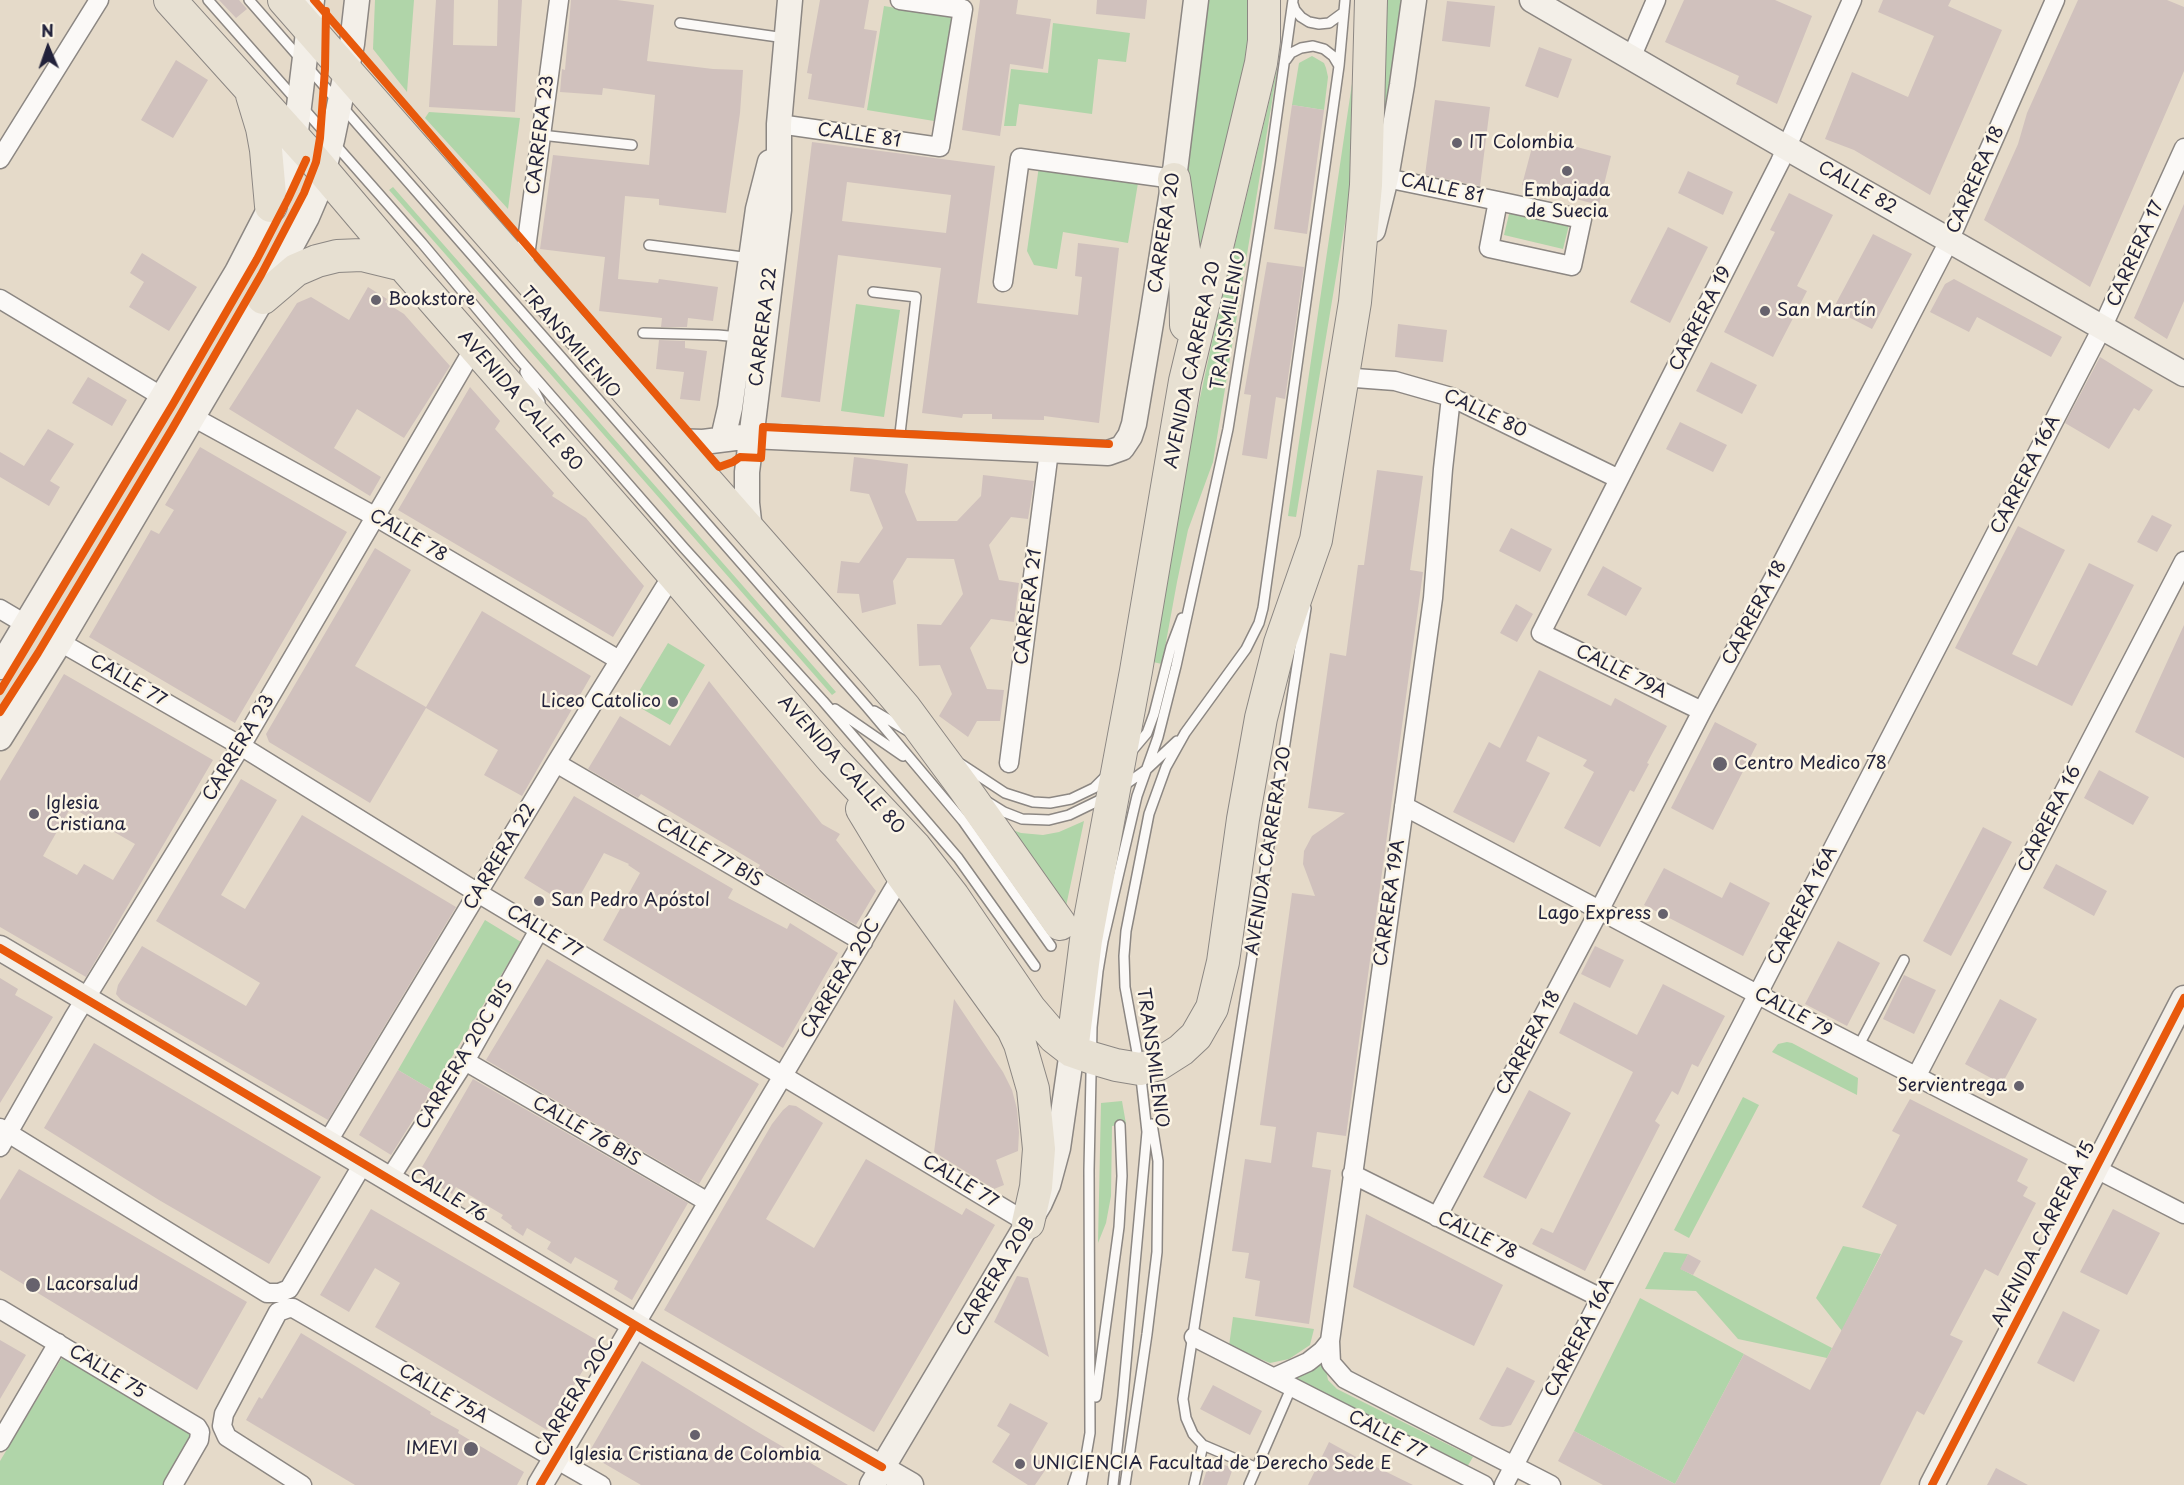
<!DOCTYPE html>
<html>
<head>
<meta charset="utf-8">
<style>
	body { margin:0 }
	#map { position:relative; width:2184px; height:1485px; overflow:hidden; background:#e5dac9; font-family:"Playpen Sans",sans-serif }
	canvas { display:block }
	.north { position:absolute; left:18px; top:18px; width:60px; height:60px; -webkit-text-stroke:4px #fcf5e5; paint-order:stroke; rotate:358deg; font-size:16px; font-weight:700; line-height:24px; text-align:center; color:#22223b }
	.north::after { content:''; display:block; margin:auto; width:21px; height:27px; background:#22223b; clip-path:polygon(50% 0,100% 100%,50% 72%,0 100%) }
</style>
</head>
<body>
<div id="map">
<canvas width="2184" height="1485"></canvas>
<div class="north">N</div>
</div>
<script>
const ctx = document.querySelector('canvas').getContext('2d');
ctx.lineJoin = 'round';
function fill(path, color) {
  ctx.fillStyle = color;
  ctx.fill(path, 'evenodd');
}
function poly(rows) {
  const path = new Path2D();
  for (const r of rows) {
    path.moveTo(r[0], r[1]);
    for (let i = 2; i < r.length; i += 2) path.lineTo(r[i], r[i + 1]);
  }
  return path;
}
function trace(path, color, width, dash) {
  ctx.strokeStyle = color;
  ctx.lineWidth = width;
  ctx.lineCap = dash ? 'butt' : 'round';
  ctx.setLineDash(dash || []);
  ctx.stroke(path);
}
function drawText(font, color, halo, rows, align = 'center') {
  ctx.font = font + ' "Playpen Sans",sans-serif';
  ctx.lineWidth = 5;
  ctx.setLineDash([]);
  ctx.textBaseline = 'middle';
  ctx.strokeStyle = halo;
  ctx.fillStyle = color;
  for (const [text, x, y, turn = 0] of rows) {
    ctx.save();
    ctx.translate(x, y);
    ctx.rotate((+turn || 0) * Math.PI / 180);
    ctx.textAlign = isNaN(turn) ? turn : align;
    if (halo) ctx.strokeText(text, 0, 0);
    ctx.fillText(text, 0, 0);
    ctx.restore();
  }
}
fill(poly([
	[375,0,414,0,407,92,373,49],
	[1208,0,1252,0,1254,24,1196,282,1184,165],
	[1385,0,1404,0,1382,143],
	[884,6,952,17,934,121,867,110],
	[1053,23,1130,33,1126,62,1098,59,1092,114,1019,104,1016,126,1004,126,1011,69,1048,73],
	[1312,56,1324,63,1326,68,1328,77,1324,110,1292,105,1299,63],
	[1278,65,1213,462,1188,530,1177,582,1162,664,1153,662,1168,545,1218,315],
	[1354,70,1355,138,1350,193,1296,517,1288,516],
	[429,112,520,118,508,209,425,118],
	[1039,166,1138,183,1128,243,1063,232,1057,269,1034,265,1027,251],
	[393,187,836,692,832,695,389,190],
	[1510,210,1569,225,1563,249,1504,235],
	[856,304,900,310,884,417,841,411],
	[668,643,705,665,670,725,632,703],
	[1084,821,1065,911,1001,826,1021,833,1043,835,1059,832],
	[485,920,521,942,432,1090,398,1070],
	[1787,1042,1792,1043,1858,1078,1857,1095,1772,1052,1778,1044],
	[1743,1097,1759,1105,1689,1238,1674,1230],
	[1122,1101,1126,1124,1112,1126,1111,1196,1106,1223,1098,1243,1101,1103],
	[1843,1246,1881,1254,1842,1331,1816,1298],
	[1664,1252,1688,1254,1681,1269,1832,1348,1827,1358,1738,1339,1696,1291,1645,1289],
	[1640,1298,1744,1354,1675,1484,1574,1431],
	[1233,1317,1314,1329,1310,1345,1289,1359,1270,1363,1229,1346],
	[63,1356,195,1433,164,1485,0,1485,0,1461],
	[1324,1361,1328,1380,1337,1389,1473,1457,1467,1467,1294,1380]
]), '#b0d5a9');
fill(poly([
	[219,0,239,0,247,9,236,18],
	[436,0,454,0,453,45,497,46,498,0,522,0,515,112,429,107],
	[571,0,617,0,654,5,647,61,713,69,743,70,740,113,726,213,659,205,659,199,625,196,618,279,658,283,659,279,718,287,713,321,688,318,687,327,661,327,662,318,599,311,605,257,540,249,553,155,649,165,655,95,603,88,602,95,560,92,562,69,565,70],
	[820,0,869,0,864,29,877,31,864,108,808,99,812,74,807,73],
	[980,0,1018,0,1016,14,1051,19,1043,69,1010,64,1000,136,962,130],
	[1097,0,1147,0,1145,19,1096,14],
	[1684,0,1775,0,1812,16,1777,104,1736,84,1739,76,1665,42],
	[1883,0,1951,0,1948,6,2002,30,1930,195,1854,150,1825,139,1852,72,1908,97,1934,36,1878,12],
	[2078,0,2167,0,2184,7,2184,71,2090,287,1984,220,2018,144,2027,113],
	[1447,1,1495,6,1490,47,1442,41],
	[1539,47,1572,59,1558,98,1525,86],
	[176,60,208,80,173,138,141,120],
	[1435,100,1490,107,1480,186,1425,175],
	[1292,105,1324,110,1307,234,1274,229],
	[1535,136,1611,156,1599,205,1522,185],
	[812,142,995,166,977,303,1078,315,1082,277,1075,276,1078,243,1119,248,1099,423,1044,416,1044,420,992,419,992,414,963,414,962,418,922,413,941,268,838,255,820,402,781,397],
	[847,182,951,195,946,233,842,221],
	[1688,171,1733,192,1723,215,1678,193],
	[1789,193,1833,215,1797,286,1807,291,1773,357,1724,332,1775,232,1770,230],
	[2184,204,2184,301,2167,339,2134,318],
	[1668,227,1708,247,1670,323,1630,302],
	[1873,234,1912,254,1872,329,1833,309],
	[142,253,197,287,169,331,129,307,144,282,130,273],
	[1267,262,1304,267,1285,399,1276,397,1267,459,1242,455,1251,395,1244,394],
	[1954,279,2062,337,2051,357,1977,317,1969,332,1930,312,1945,284],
	[368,287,387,299,385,302,404,314,450,366,404,438,357,409,334,448,381,477,370,496,229,409,297,303,311,297,349,320],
	[1398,324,1447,330,1443,362,1395,357],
	[659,340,685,341,685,348,707,351,700,401,680,399,684,372,656,369],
	[2100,357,2153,390,2139,411,2134,408,2109,449,2065,423],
	[1711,362,1757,385,1742,414,1696,391],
	[88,377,127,400,112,426,72,403],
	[470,387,500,421,495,429,554,493,552,496,586,518,644,586,613,637,398,510],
	[1680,422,1727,445,1713,472,1666,449],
	[48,429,74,444,50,481,60,487,49,506,0,477,0,452,24,466],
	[200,447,347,532,235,723,89,637,151,530,159,534,174,510,165,505],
	[854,457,908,464,905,492,917,521,957,521,981,496,983,475,1034,481,1028,519,1011,517,989,545,999,580,1019,583,1014,622,991,619,970,648,987,689,1004,690,1000,721,977,721,968,737,939,716,952,694,940,665,919,666,917,624,941,625,963,594,954,559,907,558,893,581,896,604,862,613,859,594,837,593,841,561,859,563,883,528,869,494,850,491],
	[1377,470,1423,476,1410,570,1423,572,1346,1136,1317,1132,1312,1167,1331,1170,1309,1324,1255,1316,1260,1281,1245,1278,1249,1253,1232,1251,1245,1159,1271,1163,1276,1127,1260,1125,1292,893,1315,896,1303,864,1304,851,1312,836,1345,813,1308,808,1330,653,1346,656,1358,565,1364,565],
	[2152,515,2172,525,2157,552,2137,542],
	[2018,526,2065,550,2012,654,2037,666,2089,563,2134,585,2072,706,1955,648],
	[1511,528,1552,549,1540,572,1499,551],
	[375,548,411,570,355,666,426,707,482,611,591,676,522,796,484,775,498,750,426,708,370,803,269,742,266,734],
	[1603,566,1642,588,1626,616,1587,595],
	[1516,604,1533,614,1517,642,1500,633],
	[2184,625,2184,758,2135,732],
	[1539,670,1611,706,1615,698,1667,726,1647,763,1649,764,1634,792,1630,790,1600,847,1564,828,1594,772,1583,766,1587,760,1538,736,1526,761,1550,773,1514,843,1453,812,1489,742,1500,748],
	[64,674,213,760,86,977,0,927,0,781],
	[71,807,135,844,113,880,84,864,77,875,43,856],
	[709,681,822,824,840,834,836,840,876,891,856,925,758,868,760,865,641,794,638,798,588,769,620,716,670,746],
	[1715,722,1757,744,1713,830,1671,808],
	[2099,770,2149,797,2133,825,2084,798],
	[241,779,277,800,221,895,245,909,302,815,456,907,328,1120,121,1000,116,994,118,985,142,946,246,1006,260,983,156,921],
	[574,796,733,889,728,898,787,929,790,923,838,953,783,1048,603,940,640,873,628,865,629,864,604,853,573,908,524,878],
	[1983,827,2012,842,1951,956,1923,941],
	[2056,864,2107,891,2094,916,2043,888],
	[1664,868,1722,898,1730,882,1770,903,1743,956,1644,905],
	[1838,941,1880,963,1847,1026,1805,1004],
	[1595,946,1624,960,1610,988,1581,974],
	[547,959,759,1084,699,1184,486,1060],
	[1904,975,1936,990,1914,1034,1883,1019],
	[0,978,18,989,15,995,53,1017,0,1103],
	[1663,984,1725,1016,1698,1067,1692,1064,1678,1095,1672,1091,1655,1121,1660,1125,1585,1271,1532,1244,1541,1228,1553,1233,1633,1072,1559,1033,1574,1002,1637,1035],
	[954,999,1003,1072,1012,1090,1017,1109,1019,1132,1018,1151,996,1160,1004,1185,994,1189,934,1152],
	[2000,999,2037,1019,2002,1084,1965,1064],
	[94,1043,321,1177,269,1264,159,1200,44,1128],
	[398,1070,432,1090,391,1155,359,1135],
	[473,1079,688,1203,632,1300,614,1289,618,1281,575,1257,571,1264,547,1249,551,1242,527,1228,523,1236,511,1228,512,1226,501,1218,503,1215,456,1187,452,1194,418,1174],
	[1529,1090,1571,1113,1526,1199,1483,1177],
	[1910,1099,2028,1159,2017,1181,2028,1187,2023,1196,2036,1203,1998,1276,1985,1269,1950,1335,1963,1341,1924,1415,1917,1411,1880,1485,1603,1485,1558,1461,1574,1431,1675,1484,1744,1354,1810,1390,1897,1225,1862,1207,1900,1135,1892,1131],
	[789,1105,796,1106,823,1123,766,1219,814,1248,866,1159,962,1215,966,1208,995,1225,874,1432,664,1310,772,1124,783,1110],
	[19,1169,247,1302,197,1390,0,1270,0,1200],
	[371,1209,600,1342,547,1430,375,1327,400,1283,375,1268,349,1312,320,1295],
	[2113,1209,2160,1233,2127,1295,2080,1272],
	[1366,1214,1503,1285,1474,1346,1353,1287],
	[1688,1254,1701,1261,1693,1275,1680,1269],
	[1017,1276,1028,1278,1049,1357,994,1322],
	[2063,1311,2100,1330,2074,1382,2037,1363],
	[301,1333,431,1412,430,1414,459,1430,458,1433,524,1472,517,1485,355,1485,246,1420,259,1397,262,1399],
	[0,1340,26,1355,0,1399],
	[642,1361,756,1431,848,1485,641,1485,588,1454],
	[1507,1367,1535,1381,1511,1425,1503,1427,1492,1426,1479,1419],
	[1213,1385,1262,1411,1250,1435,1200,1409],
	[1010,1403,1048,1423,1030,1454,1048,1466,1035,1485,1028,1485,992,1462,1010,1434,997,1426],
	[1329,1442,1358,1458,1413,1485,1308,1485],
	[1210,1460,1233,1468,1227,1485,1202,1485],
	[1996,1468,2028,1485,1987,1485]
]), '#d0c1bd');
const lane = poly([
	[208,0,422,243,519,359,684,548,823,701,958,858,1035,966],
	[249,0,867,707,963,821,1051,946],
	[1293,4,1295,10,1301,17,1309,22,1319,24,1329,23,1344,12],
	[680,23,785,38],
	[1286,60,1291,53,1301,48,1313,46,1324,49,1333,56,1339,66],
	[541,135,632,145],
	[649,245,751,258],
	[873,292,916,297,899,442],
	[643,333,718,335,739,337],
	[525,372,540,402],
	[835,709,903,756],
	[874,711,908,731],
	[1131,752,1147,733,1154,714,1171,647,1182,618],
	[961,764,1005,793,1033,802,1050,803,1071,799,1094,788,1106,776],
	[1123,786,1146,770,1177,741],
	[988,802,1004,812,1022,819,1049,820,1069,815,1104,798],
	[1858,1047,1904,960],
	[1096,1397,1119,1227,1122,1176,1120,1125],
	[1257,1468,1203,1445,1193,1434,1186,1418,1183,1399,1306,608],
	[1073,1485,1080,1463],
	[1081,1485,1090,1433,1089,1170,1092,1027,1098,971,1103,941,1137,796,1158,737,1176,666,1228,429,1270,164,1293,0],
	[1113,1485,1123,1396,1147,1132,1140,1069,1125,987,1124,956,1126,931,1149,814,1166,767,1185,733,1246,649,1259,623,1263,608,1339,66,1345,0],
	[1125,1485,1147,1334,1157,1252,1158,1161,1152,1124],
	[1194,1485,1203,1445],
	[1249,1485,1292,1386]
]);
const street = poly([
	[1631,58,1656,0],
	[779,124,940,147,963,9,900,0],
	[0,159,99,0],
	[1386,178,1498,201,1582,219,1572,266,1489,248,1498,201],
	[523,271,559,0],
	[1003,282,1020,158,1174,179],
	[0,299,161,396],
	[1342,377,1395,381,1451,397,1619,479],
	[193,417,376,517,619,660],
	[0,609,27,625],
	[60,642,241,746,478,893,1028,1223],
	[1702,711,1541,633,1780,162,1852,0],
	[556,763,863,942],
	[1009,763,1049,451],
	[1404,806,1785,1009,2184,1214],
	[465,1061,708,1202],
	[1916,1077,2184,561],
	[0,1128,267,1293,279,1293,289,1289,364,1162],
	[328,1141,556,763,673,574],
	[0,1147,74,1017,241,746,474,348],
	[1352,1174,1601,1298],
	[390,1178,465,1061,539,930],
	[1437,1217,1599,911,1702,711,1782,563,1949,241,2055,0],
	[0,1309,197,1427,200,1432,199,1440,173,1485],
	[635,1325,902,875],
	[1194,1337,1484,1485],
	[1330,1341,1331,1363,1345,1379,1551,1485],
	[1275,1377,1308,1362,1322,1351,1330,1341,1433,598,1443,469,1451,397],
	[0,1442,58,1343],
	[302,1485,227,1437,222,1426,224,1414,278,1312,289,1308,293,1308,601,1485],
	[1504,1485,2102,328,2184,148]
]);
const secondary = poly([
	[1532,0,1787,148,2184,374],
	[1373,230,1386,178,1402,85,1414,0],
	[723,438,730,408,758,209,770,162],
	[670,441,703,442,751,436,1108,453,1122,448,1130,436,1134,424,1151,323,1174,179,1196,0],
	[750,530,747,503,747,472,779,210,779,124,790,0],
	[0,667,237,272,271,206,290,160,295,139,312,0],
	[0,738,60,642,263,298,307,217,316,196,332,140,352,44,357,0],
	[0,948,652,1335,911,1485],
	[540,1485,635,1325],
	[872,1485,1040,1203,1048,1185,1058,1148,1072,1051],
	[1932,1485,2184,998]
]);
const highway = poly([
	[170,0,308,153,409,272,673,574,832,759,915,847,953,896,1030,1009,1054,1037,1072,1051,1092,1058,1116,1065,1140,1069,1159,1064,1181,1050,1196,1036,1212,1008,1223,962,1243,819,1261,718,1280,643,1316,540,1355,302,1366,185,1371,0],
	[284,0,875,673,905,708,964,788,1060,924],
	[252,95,262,128,266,150,271,206],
	[1174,179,1185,257,1186,325],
	[263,298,296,270,317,261,337,256,362,255,403,265],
	[862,809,902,875,1013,1029,1020,1044,1033,1089,1039,1149,1036,1187,1028,1223],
	[1072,1051,1086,940,1136,671,1178,422,1185,381,1261,63,1264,41,1264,0]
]);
trace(lane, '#8c8783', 12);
trace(street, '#8c8783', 21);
trace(secondary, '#8c8783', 27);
trace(highway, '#8c8783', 34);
trace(lane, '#fbf9f7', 9);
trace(street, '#fbf9f7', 18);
trace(secondary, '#f3efe8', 24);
trace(highway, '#e7e0d2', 32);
trace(poly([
	[314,0,719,467,733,462,740,457,761,458,763,427,1109,444],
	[0,691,173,404,257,259,288,199,306,160],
	[0,712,38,653,172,429,261,275,304,193,316,162,320,138,325,69,326,11],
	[0,948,652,1335,882,1467],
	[540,1485,635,1325],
	[1932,1485,2184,998]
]), '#e8590c', 8);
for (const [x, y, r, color] of [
	[1457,143,6,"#66626d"],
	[1567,171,6,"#66626d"],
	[376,300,6,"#66626d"],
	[1765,311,6,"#66626d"],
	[673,702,6,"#66626d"],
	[1720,764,8,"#66626d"],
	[34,814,6,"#66626d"],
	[539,901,6,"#66626d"],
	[1663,914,6,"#66626d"],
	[2019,1086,6,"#66626d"],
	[33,1285,8,"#66626d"],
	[695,1435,6,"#66626d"],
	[471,1449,8,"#66626d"],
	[1020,1464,6,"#66626d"]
]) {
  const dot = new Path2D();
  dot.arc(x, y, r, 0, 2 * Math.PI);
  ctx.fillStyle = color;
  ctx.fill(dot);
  trace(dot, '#fcf5e5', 2);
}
drawText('18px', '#22223b', '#fcf5e5', [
	["CARRERA 23",541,135,-83],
	["CALLE 81",859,136,8],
	["CARRERA 18",1976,180,-66],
	["CALLE 82",1857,188,30],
	["CALLE 81",1442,189,12],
	["CARRERA 20",1165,233,-81],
	["CARRERA 17",2136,254,-66],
	["CARRERA 19",1701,319,-63],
	["TRANSMILENIO",1229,320,-81],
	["CARRERA 22",764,327,-83],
	["TRANSMILENIO",570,343,49],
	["AVENIDA CARRERA 20",1193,365,-78],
	["AVENIDA CALLE 80",520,401,49],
	["CALLE 80",1485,414,25],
	["CARRERA 16A",2026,475,-63],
	["CALLE 78",408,536,30],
	["CARRERA 21",1029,607,-83],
	["CARRERA 18",1755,613,-62],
	["CALLE 79A",1621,672,26],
	["CALLE 77",128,681,30],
	["CARRERA 23",239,748,-59],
	["AVENIDA CALLE 80",841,765,48],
	["CARRERA 16",2050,819,-63],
	["AVENIDA CARRERA 20",1269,851,-81],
	["CALLE 77 BIS",709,853,30],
	["CARRERA 22",500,857,-59],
	["CARRERA 19A",1390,903,-82],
	["CARRERA 16A",1803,906,-63],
	["CALLE 77",544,932,31],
	["CARRERA 20C",841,979,-59],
	["CALLE 79",1793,1013,28],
	["CARRERA 18",1529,1043,-62],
	["CARRERA 20C BIS",465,1055,-59],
	["TRANSMILENIO",1152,1058,82],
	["CALLE 76 BIS",586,1132,30],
	["CALLE 77",960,1182,31],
	["CALLE 76",448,1196,31],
	["AVENIDA CARRERA 15",2044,1234,-63],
	["CALLE 78",1477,1236,26],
	["CARRERA 20B",996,1277,-59],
	["CARRERA 16A",1580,1338,-63],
	["CALLE 75",107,1372,31],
	["CALLE 75A",443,1394,30],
	["CARRERA 20C",575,1397,-59],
	["CALLE 77",1387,1435,27]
]);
drawText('18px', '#22223b', '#fcf5e5', [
	["IT Colombia",1469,143],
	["Embajada",1567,191,"center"],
	["de Suecia",1567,212,"center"],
	["Bookstore",388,300],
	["San Martín",1777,311],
	["Liceo Catolico",661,702,"right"],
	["Centro Medico 78",1734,764],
	["Iglesia",46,804],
	["Cristiana",46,825],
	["San Pedro Apóstol",551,901],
	["Lago Express",1651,914,"right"],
	["Servientrega",2007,1086,"right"],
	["Lacorsalud",46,1285],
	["IMEVI",458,1449,"right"],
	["Iglesia Cristiana de Colombia",695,1455,"center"],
	["UNICIENCIA Facultad de Derecho Sede E",1032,1464]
], 'left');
</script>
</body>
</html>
